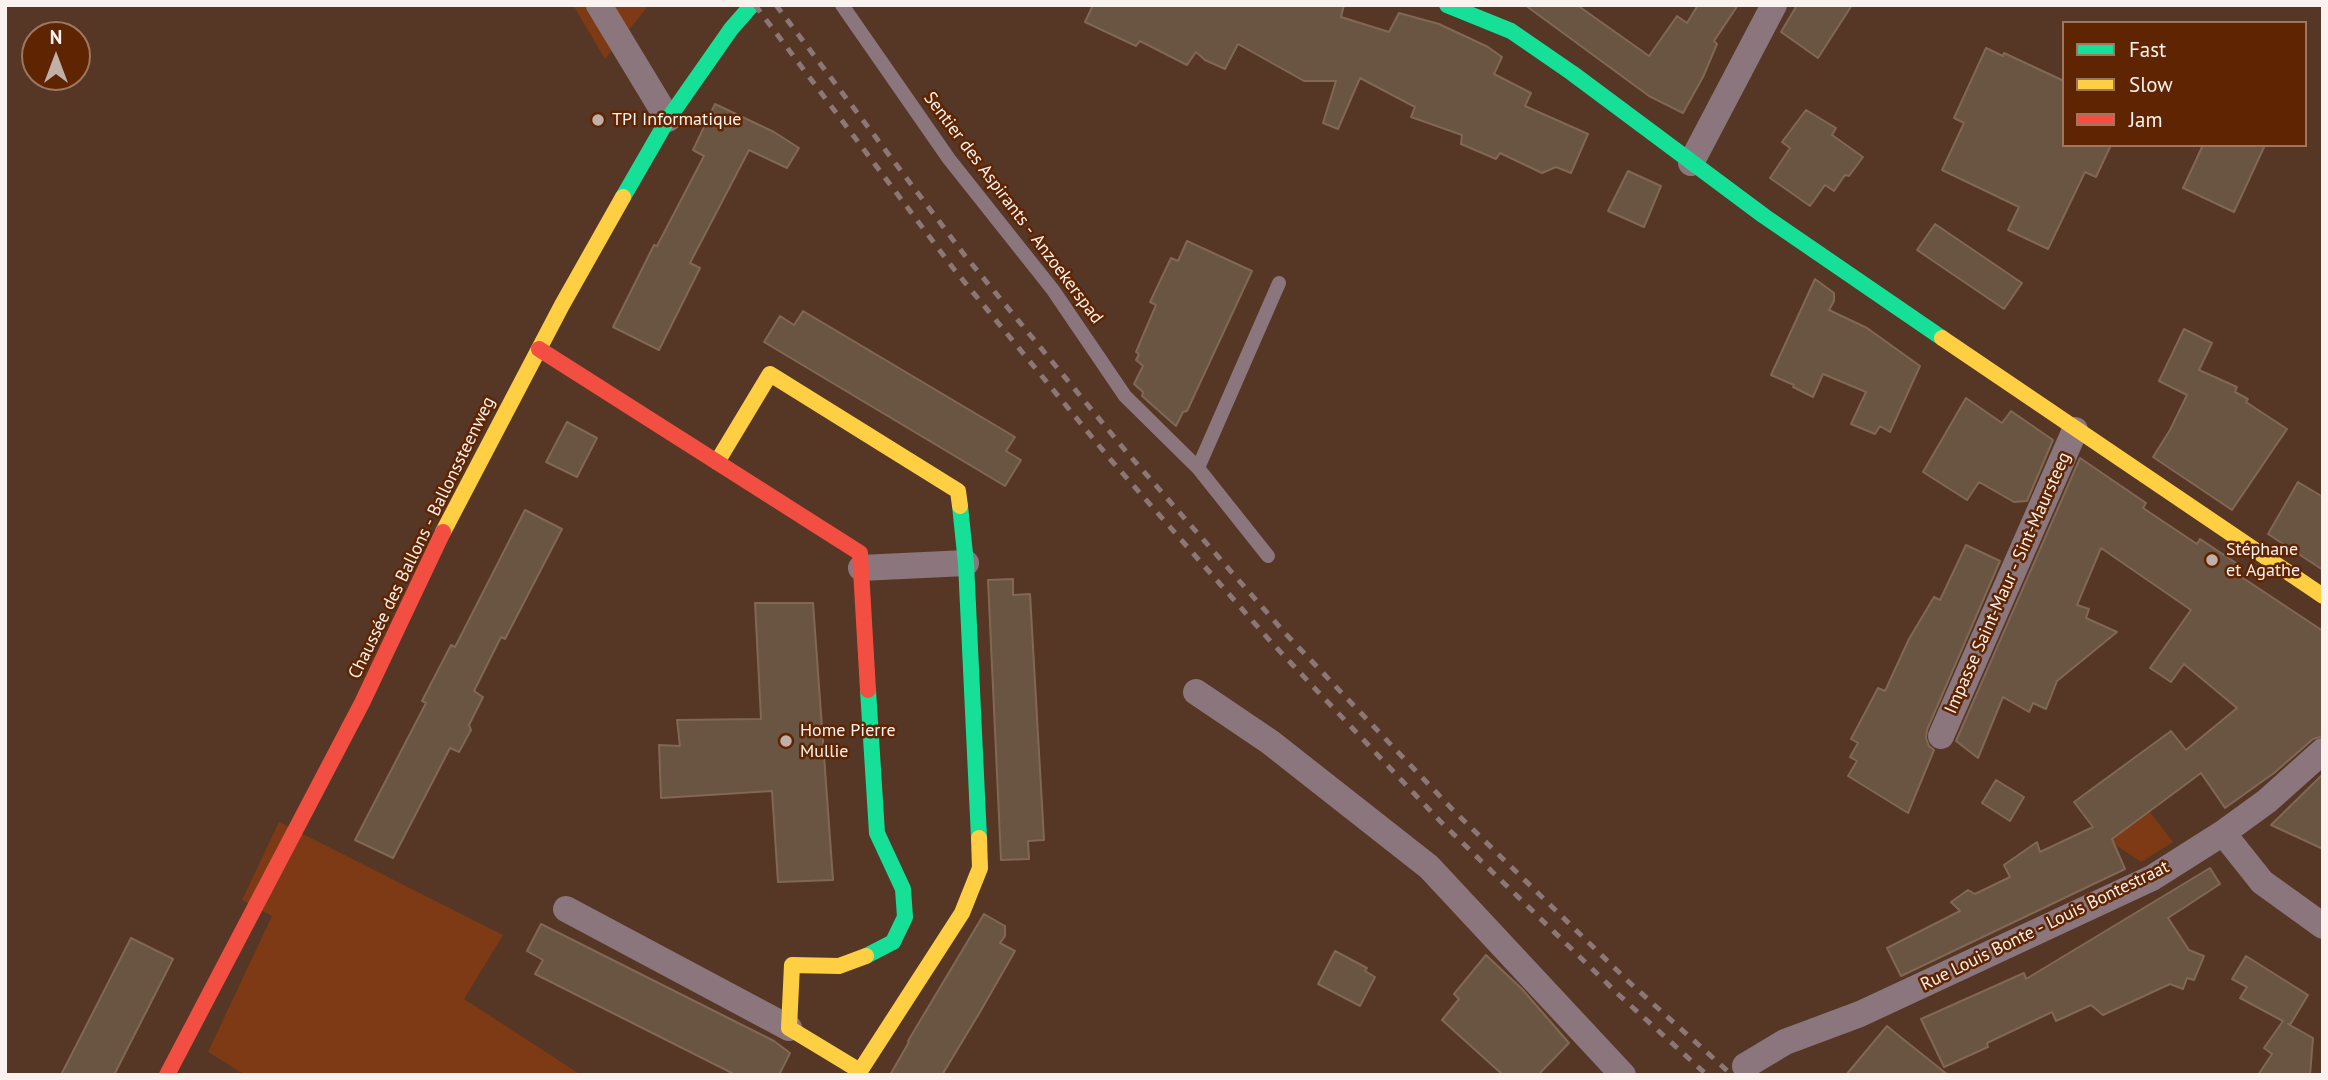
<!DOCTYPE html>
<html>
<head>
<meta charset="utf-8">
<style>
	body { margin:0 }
	#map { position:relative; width:2328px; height:1080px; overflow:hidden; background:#563625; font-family:"PT Sans",sans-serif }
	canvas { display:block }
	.frame { position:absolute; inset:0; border:7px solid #faf2ee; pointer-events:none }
	.legend { position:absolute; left:2062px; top:21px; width:245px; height:126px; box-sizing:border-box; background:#5f2502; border:2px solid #9d7760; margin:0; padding:9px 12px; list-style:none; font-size:21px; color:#faf2ee }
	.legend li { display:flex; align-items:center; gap:14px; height:35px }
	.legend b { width:35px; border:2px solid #9d7760 }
	.north { position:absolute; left:21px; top:21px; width:70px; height:70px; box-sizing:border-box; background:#5f2502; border:2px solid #9d7760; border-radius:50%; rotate:0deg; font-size:19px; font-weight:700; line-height:28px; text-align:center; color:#faf2ee }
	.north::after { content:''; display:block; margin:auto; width:24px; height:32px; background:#c1b0a8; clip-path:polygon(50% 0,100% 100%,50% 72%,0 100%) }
</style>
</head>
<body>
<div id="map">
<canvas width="2328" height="1080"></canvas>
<div class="frame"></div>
<ul class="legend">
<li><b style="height:9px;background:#16e098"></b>Fast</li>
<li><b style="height:9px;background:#ffcf43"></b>Slow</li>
<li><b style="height:9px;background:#f24e42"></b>Jam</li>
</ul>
<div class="north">N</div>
</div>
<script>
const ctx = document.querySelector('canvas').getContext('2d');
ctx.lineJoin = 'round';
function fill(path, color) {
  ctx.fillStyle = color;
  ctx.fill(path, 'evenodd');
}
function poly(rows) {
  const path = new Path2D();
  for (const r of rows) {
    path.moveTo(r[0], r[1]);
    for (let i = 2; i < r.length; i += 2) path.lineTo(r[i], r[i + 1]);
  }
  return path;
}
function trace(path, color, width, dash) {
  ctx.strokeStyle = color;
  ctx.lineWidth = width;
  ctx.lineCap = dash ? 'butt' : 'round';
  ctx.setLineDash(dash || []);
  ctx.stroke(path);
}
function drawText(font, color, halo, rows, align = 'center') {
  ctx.font = font + ' "PT Sans",sans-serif';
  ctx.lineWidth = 5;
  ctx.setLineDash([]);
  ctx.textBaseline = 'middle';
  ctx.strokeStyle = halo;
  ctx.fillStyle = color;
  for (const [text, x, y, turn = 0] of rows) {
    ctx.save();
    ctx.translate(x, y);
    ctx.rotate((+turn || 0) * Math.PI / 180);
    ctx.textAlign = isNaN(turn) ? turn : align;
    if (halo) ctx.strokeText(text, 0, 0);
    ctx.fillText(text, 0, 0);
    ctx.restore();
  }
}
fill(poly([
	[573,5,649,5,605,59],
	[2149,811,2173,842,2141,862,2110,841],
	[279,822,503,935,464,999,581,1075,245,1075,208,1052,272,916,242,900]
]), '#7e3a15');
const building = poly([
	[1093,5,1344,5,1341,17,1389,32,1399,13,1439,24,1488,47,1502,57,1494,74,1531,93,1525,106,1588,134,1571,173,1556,167,1542,173,1500,153,1496,159,1461,144,1462,135,1411,117,1415,107,1360,78,1338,129,1323,123,1336,81,1304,81,1238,44,1225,69,1205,60,1196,52,1187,65,1140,41,1136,46,1085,22,1093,5],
	[1525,5,1577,5,1649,56,1677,16,1687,23,1698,5,1738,5,1714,41,1717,44,1703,77,1683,113,1649,96,1525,5],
	[1797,5,1852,5,1818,58,1781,32,1797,5],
	[1986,48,2003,56,2004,53,2064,81,2064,145,2111,145,2096,177,2085,172,2048,249,2008,230,2019,207,1942,170,1964,123,1954,118,1986,48],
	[715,104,774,132,799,148,787,168,749,150,690,263,700,268,659,350,613,327,654,245,657,246,704,156,693,150,715,104],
	[1806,110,1836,128,1832,135,1863,157,1849,176,1845,175,1834,191,1825,185,1810,206,1770,178,1790,148,1782,142,1806,110],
	[2203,145,2265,145,2234,212,2183,188,2203,145],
	[1628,171,1661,186,1644,227,1608,211,1628,171],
	[1935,224,2022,283,2004,309,1917,250,1935,224],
	[1187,241,1252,271,1187,411,1183,412,1176,426,1142,396,1143,392,1134,384,1143,366,1136,360,1139,354,1136,352,1156,305,1150,302,1171,258,1178,261,1187,241],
	[1815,279,1834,293,1834,301,1829,310,1867,328,1920,366,1890,432,1880,426,1875,434,1851,424,1866,392,1823,374,1813,397,1793,387,1794,385,1771,375,1815,279],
	[803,311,1015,437,1006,451,1021,460,1005,486,764,342,780,316,794,325,803,311],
	[2184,329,2212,343,2199,370,2237,387,2235,392,2248,399,2246,402,2287,429,2232,510,2153,457,2170,430,2187,395,2159,381,2184,329],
	[1966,398,2002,423,2011,411,2053,440,2027,501,2014,502,1979,482,1967,500,1923,472,1966,398],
	[567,422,597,438,577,477,546,462,567,422],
	[2080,458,2146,503,2143,508,2197,544,2200,539,2239,565,2234,572,2323,631,2323,736,2313,739,2274,773,2225,808,2201,773,2112,839,2125,869,1901,976,1887,948,1960,911,1951,902,1968,890,1975,894,2010,877,2004,865,2037,842,2040,852,2093,827,2074,802,2171,731,2186,750,2237,708,2184,664,2171,682,2150,668,2191,610,2101,548,2077,605,2089,609,2086,618,2117,632,2057,681,2046,709,2033,703,2029,712,2003,697,1978,758,1956,741,2080,458],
	[2298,482,2323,497,2323,570,2268,534,2298,482],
	[525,510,562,529,505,639,501,637,474,691,483,697,469,725,471,730,459,752,450,748,393,858,355,840,426,703,422,701,451,645,455,647,525,510],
	[1966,545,2000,561,1927,730,1926,738,1929,746,1934,750,1908,813,1848,776,1857,761,1850,757,1858,743,1851,739,1878,688,1885,691,1909,639,1934,597,1940,600,1966,545],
	[1013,579,1013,595,1030,594,1044,840,1028,841,1029,859,1001,860,988,580,1013,579],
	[755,603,813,603,833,880,778,882,772,791,661,798,659,745,680,746,677,720,761,719,755,603],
	[2323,774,2323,849,2271,825,2323,774],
	[1996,780,2024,797,2010,821,1982,803,1996,780],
	[2210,868,2220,884,2168,918,2189,950,2204,956,2194,980,2187,978,2183,989,2170,984,2103,1015,2091,1005,2056,1021,2052,1012,1987,1043,1988,1047,1944,1067,1921,1019,2024,973,2026,979,2210,868],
	[984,914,1005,926,1005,936,1000,943,1015,951,980,1012,942,1075,890,1075,909,1042,908,1041,984,914],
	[541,924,774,1041,790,1053,779,1075,736,1075,535,974,543,960,527,951,541,924],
	[131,938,173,959,114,1075,61,1075,131,938],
	[1335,951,1367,968,1365,971,1375,977,1360,1006,1318,984,1335,951],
	[1486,955,1522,989,1569,1043,1538,1075,1503,1075,1442,1020,1459,999,1454,994,1486,955],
	[2246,956,2308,995,2290,1025,2288,1024,2313,1038,2310,1075,2258,1075,2272,1054,2264,1048,2283,1021,2240,998,2247,987,2232,979,2246,956],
	[1887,1026,1898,1035,1948,1075,1846,1075,1887,1026]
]);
fill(building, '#6a5442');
trace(building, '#806855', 2);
trace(poly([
	[842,5,949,159,1053,290,1125,396,1198,468,1268,556],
	[1198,468,1279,283]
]), '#8a767c', 14);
trace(poly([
	[599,5,668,119],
	[1691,163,1774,5],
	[861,568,966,563],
	[1196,692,1270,742,1429,867,1623,1075],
	[1941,736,2075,430],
	[2223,833,2262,882,2323,926],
	[566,909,789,1028],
	[1745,1066,1785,1042,1860,1014,2152,878,2223,833,2267,801,2323,751]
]), '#8a767c', 26);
trace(poly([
	[1447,5,1511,31,1572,73,1764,216,1942,338],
	[623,197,668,119,731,29,752,5],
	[960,506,966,563,979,838],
	[866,956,893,942,905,917,903,889,877,833,868,690]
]), '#16e098', 16);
trace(poly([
	[1942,338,2323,596],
	[717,462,770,374,958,491,960,506],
	[443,532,562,305,623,197],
	[866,956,839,966,792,965,789,1028,860,1071,962,913,980,868,979,838]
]), '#ffcf43', 16);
trace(poly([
	[539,349,860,553,868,690],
	[167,1075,362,703,443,532]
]), '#f24e42', 16);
trace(poly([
	[755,5,953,268,1110,459,1272,643,1440,821,1619,995,1707,1075],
	[776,5,966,257,1124,449,1284,632,1453,810,1630,983,1732,1075]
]), '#8c7774', 5, [9, 9]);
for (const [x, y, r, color] of [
	[598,120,7,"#c1b0a8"],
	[2212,560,7,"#c1b0a8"],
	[786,741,7,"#c1b0a8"]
]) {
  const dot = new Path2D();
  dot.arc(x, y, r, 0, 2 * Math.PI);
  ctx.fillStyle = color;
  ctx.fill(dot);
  trace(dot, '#5f2502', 2.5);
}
drawText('18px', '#faf2ee', '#5f2502', [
	["TPI Informatique",612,120],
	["Stéphane",2226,550],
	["et Agathe",2226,571],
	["Home Pierre",800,731],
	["Mullie",800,752]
], 'left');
drawText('18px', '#faf2ee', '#5f2502', [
	["Sentier des Aspirants - Anzoekerspad",1013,208,53],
	["Chaussée des Ballons - Ballonssteenweg",422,538,-64],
	["Impasse Saint-Maur - Sint-Maursteeg",2008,583,-66],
	["Rue Louis Bonte - Louis Bontestraat",2045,926,-26]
]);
</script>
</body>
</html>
